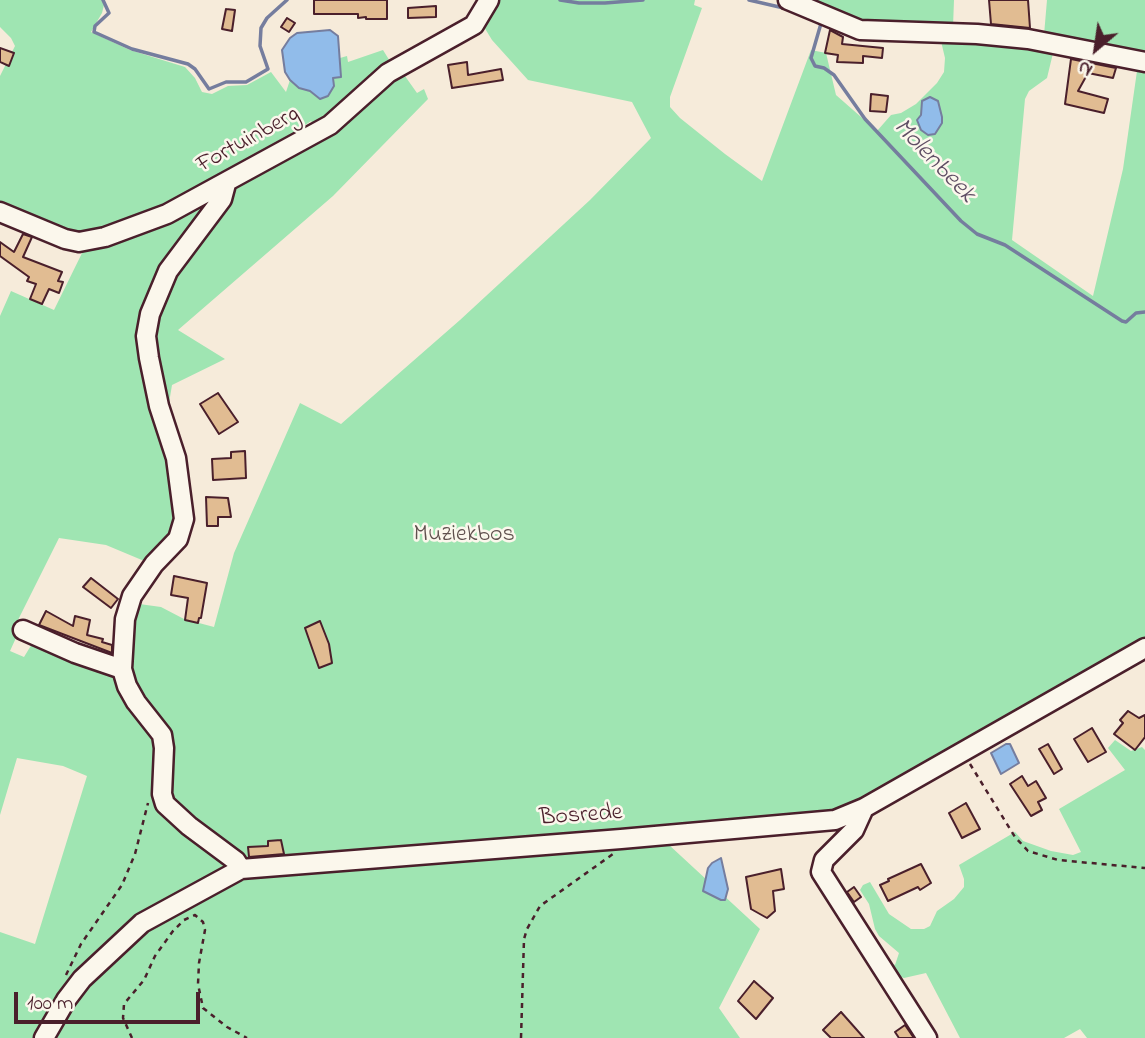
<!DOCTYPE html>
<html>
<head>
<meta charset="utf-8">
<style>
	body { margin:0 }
	#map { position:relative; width:1145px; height:1038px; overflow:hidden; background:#f6ebda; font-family:"Indie Flower",sans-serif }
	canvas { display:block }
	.north { position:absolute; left:1061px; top:14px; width:70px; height:70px; -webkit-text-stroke:5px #fbf7ec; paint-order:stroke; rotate:209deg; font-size:19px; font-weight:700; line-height:28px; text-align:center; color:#4a1f2b }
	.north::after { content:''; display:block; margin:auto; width:24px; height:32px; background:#4a1f2b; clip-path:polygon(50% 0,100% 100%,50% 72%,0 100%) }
	.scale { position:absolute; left:14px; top:992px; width:186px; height:32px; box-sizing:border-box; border:4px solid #4a1f2b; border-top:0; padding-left:9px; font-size:21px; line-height:24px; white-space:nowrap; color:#4a1f2b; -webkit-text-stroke:5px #fbf7ec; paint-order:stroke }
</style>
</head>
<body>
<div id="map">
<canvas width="1145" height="1038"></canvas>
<div class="north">N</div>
<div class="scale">100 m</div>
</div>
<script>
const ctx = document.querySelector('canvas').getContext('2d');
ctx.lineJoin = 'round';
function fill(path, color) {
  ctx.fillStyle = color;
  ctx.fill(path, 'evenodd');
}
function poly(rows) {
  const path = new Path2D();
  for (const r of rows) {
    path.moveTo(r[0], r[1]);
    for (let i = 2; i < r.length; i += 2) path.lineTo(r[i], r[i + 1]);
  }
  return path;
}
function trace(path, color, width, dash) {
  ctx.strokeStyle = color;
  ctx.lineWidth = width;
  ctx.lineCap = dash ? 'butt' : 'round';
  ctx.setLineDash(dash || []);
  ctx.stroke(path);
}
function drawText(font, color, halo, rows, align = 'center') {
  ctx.font = font + ' "Indie Flower",sans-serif';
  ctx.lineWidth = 5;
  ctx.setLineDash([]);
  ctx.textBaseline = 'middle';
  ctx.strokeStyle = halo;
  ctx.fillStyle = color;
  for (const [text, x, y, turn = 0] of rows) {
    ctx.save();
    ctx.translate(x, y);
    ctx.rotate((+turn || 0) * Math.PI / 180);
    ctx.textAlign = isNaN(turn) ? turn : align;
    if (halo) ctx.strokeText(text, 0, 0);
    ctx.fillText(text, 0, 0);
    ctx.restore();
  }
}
fill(poly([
	[0,0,102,0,104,5,102,13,91,32,130,50,185,67,195,78,202,92,212,94,228,86,247,85,271,72,286,92,290,80,299,88,310,91,320,99,329,95,334,86,333,78,341,76,340,58,347,56,348,62,383,50,396,71,400,69,417,93,424,89,428,99,333,196,178,330,225,359,172,385,167,415,152,365,148,335,149,324,156,302,173,266,215,213,211,211,184,242,158,283,148,306,143,339,145,355,153,395,177,473,181,506,178,531,149,563,106,545,59,538,15,626,20,629,10,651,24,657,35,639,118,671,132,700,152,726,156,737,164,734,139,704,126,669,129,617,132,603,161,607,184,619,214,627,234,553,300,403,341,424,460,320,590,200,651,138,632,102,528,80,492,40,481,22,492,0,695,0,694,5,702,8,670,97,670,107,680,118,725,154,762,181,811,50,826,53,836,95,877,131,891,115,901,113,916,104,937,83,944,72,945,58,940,37,987,39,1054,49,1047,78,1029,91,1025,99,1012,240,1093,296,1123,169,1138,64,1145,65,1145,640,1032,707,847,811,823,817,655,832,760,929,719,1008,740,1038,0,1038,0,932,35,944,87,776,63,766,17,758,0,815,0,316,11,291,54,310,85,247,140,229,158,221,235,178,314,125,311,121,232,176,164,212,101,235,85,238,58,234,0,209,0,76,15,46,11,38,0,27],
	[802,0,954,0,953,27,852,22],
	[1047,0,1145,0,1145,55,1044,35],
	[1115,740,1131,751,1142,747,1145,750,1145,1038,1087,1038,1080,1029,1064,1038,960,1038,926,973,904,978,886,972,880,957,895,965,899,953,879,936,875,929,869,904,860,890,863,885,870,882,889,914,911,929,924,929,930,926,937,911,954,899,964,887,964,879,959,865,1015,832,1023,841,1051,851,1073,855,1081,852,1059,809,1125,770,1108,748]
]), '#9fe5b2');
const water = poly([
	[330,30,338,36,341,77,333,78,334,86,328,96,320,99,310,91,299,88,290,80,285,72,282,50,290,38,297,33,330,30],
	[930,97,938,101,942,117,942,123,935,134,928,135,921,130,917,120,921,115,922,101,930,97],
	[1006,744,1010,744,1019,763,1001,774,991,753,1006,744],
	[721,858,728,889,725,900,721,900,703,891,708,868,712,863,721,858]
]);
fill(water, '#91bcea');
trace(water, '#757d9e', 2);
trace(poly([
	[103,0,109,13,95,26,94,32,132,49,188,64,195,69,209,89,226,82,246,82,268,69,260,46,261,28,267,18,287,0],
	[560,0,579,3,605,3,643,0],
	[749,0,788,9],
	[822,20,811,58,815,66,824,68,834,75,865,119,961,221,977,234,1005,245,1122,321,1126,322,1136,313,1145,312]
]), '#757d9e', 3.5);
const building = poly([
	[314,0,387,0,387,19,366,19,366,17,358,18,358,14,314,14,314,0],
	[989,0,1028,0,1030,28,991,24,989,0],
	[436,6,436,17,408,18,408,8,436,6],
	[226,9,235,10,232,31,222,29,226,9],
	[287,18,295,23,289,32,281,27,287,18],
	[830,30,843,37,842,44,883,48,882,58,863,56,863,63,837,62,838,55,825,53,830,30],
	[0,48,14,53,9,66,0,62,0,48],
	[1071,59,1116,68,1113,78,1088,73,1078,91,1108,99,1104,113,1065,104,1071,59],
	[467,62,468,75,501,69,503,80,452,88,448,65,467,62],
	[871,94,888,96,886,112,870,111,871,94],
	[23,234,32,237,23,257,62,272,58,281,63,282,59,293,49,289,42,304,30,299,36,284,27,281,29,277,0,256,0,242,14,252,23,234],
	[218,393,238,422,219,434,200,404,218,393],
	[245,451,246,478,213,480,212,459,231,458,231,452,245,451],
	[206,497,228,498,231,517,218,517,218,526,207,526,206,497],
	[174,576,207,583,201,618,199,618,198,623,185,620,188,598,171,595,174,576],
	[91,578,118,599,111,608,83,587,91,578],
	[46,611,73,626,75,616,90,620,87,635,103,639,102,642,112,645,112,653,39,625,46,611],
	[320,621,329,644,332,663,319,668,305,628,320,621],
	[1128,711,1139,718,1145,715,1145,737,1135,750,1114,734,1123,723,1120,720,1128,711],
	[1092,728,1106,752,1088,762,1074,739,1092,728],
	[1048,744,1062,769,1054,774,1039,749,1048,744],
	[1022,776,1028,786,1036,781,1046,798,1038,802,1042,810,1031,816,1010,784,1022,776],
	[966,803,980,829,962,838,949,813,966,803],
	[281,840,284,854,249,857,248,847,268,846,268,841,281,840],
	[921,864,931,883,920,890,918,887,888,901,880,885,889,881,888,879,921,864],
	[781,869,784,889,773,891,775,911,767,918,751,909,746,877,781,869],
	[854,887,861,897,854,902,847,892,854,887],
	[754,981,773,998,756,1019,738,1001,754,981],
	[841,1012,864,1038,831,1038,823,1030,841,1012],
	[905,1025,914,1038,899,1038,895,1032,905,1025]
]);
fill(building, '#e1bc92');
trace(building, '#4a1f2b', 2);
const minor = poly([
	[788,0,860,30,977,34,1028,39,1145,62],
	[226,184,222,199,168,271,150,314,146,336,149,358,159,406,176,458,184,519,178,539,154,564,132,596,125,619,122,669,127,686,136,702,162,735,164,748,162,794,165,804,189,826,236,861,241,869],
	[0,212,65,239,79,242,105,237,167,214,330,125,388,73,474,25,489,0],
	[23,630,75,653,122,669],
	[864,808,854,830,824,860,821,872,927,1038],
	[44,1038,66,1000,82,979,142,923,241,869,621,839,835,820,864,808,1145,648]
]);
trace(minor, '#4a1f2b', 23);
trace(poly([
	[970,764,1015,837,1028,851,1058,860,1145,868],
	[66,975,81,944,122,885,135,854,148,803],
	[132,1038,123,1018,124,1004,144,980,155,956,173,931,184,920,195,915,203,922,205,930,199,963,198,984,203,1008,227,1027,247,1038],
	[521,1038,524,939,527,929,540,906,613,854]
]), '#4a1f2b', 2.5, [5, 5]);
trace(minor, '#fbf7ec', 18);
drawText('24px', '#4a1f2b', '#fbf7ec', [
	["Fortuinberg",249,141,-29],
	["Bosrede",581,817,-4]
]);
drawText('24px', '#5f504d', '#fbf7ec', [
	["Muziekbos",464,536]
]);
drawText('italic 26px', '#5f4e64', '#fbf7ec', [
	["Molenbeek",933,162,46]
]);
</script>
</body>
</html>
